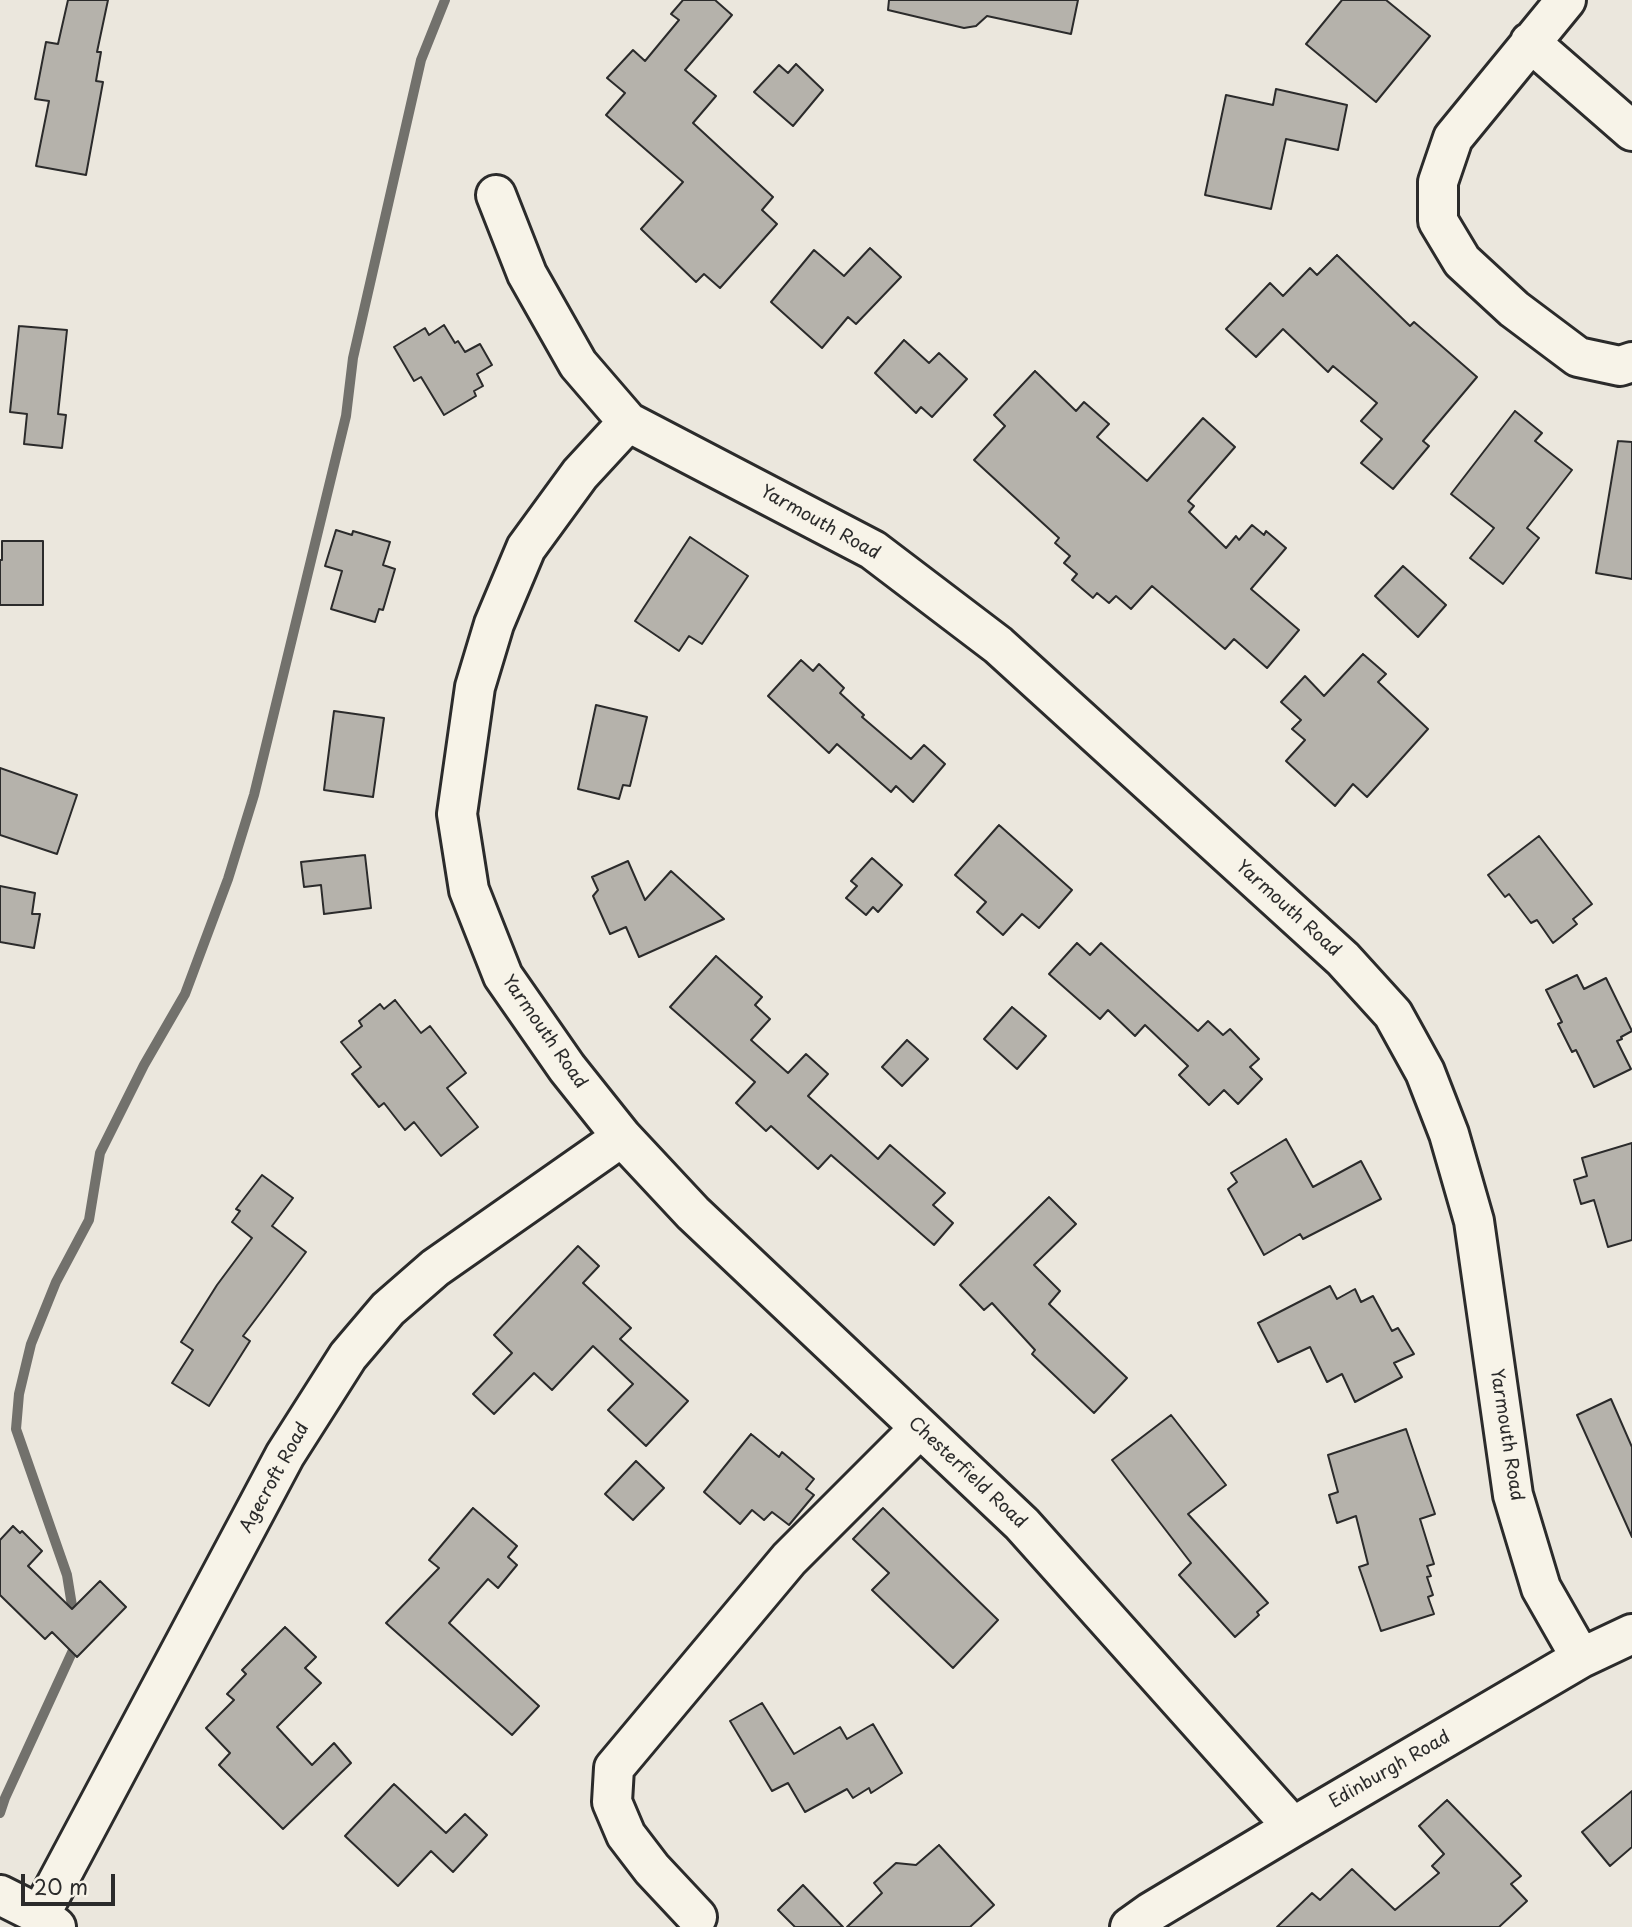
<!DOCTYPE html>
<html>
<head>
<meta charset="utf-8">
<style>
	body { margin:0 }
	#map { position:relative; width:1632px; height:1927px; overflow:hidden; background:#ebe7dd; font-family:"Playpen Sans",sans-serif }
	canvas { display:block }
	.scale { position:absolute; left:21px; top:1874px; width:94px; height:32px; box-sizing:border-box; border:4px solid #2b2b2b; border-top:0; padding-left:9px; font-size:21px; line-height:24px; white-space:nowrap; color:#2b2b2b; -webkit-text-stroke:5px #f7f3e8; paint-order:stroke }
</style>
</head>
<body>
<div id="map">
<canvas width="1632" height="1927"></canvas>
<div class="scale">20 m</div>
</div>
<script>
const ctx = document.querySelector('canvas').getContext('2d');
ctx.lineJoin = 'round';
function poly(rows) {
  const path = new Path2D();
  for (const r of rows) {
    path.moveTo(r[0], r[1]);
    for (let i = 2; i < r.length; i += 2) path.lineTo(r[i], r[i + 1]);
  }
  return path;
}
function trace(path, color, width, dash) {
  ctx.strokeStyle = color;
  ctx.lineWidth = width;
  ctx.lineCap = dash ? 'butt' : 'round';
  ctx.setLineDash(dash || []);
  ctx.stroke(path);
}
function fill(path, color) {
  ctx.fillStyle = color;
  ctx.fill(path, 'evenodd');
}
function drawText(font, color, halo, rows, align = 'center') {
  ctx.font = font + ' "Playpen Sans",sans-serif';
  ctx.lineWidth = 6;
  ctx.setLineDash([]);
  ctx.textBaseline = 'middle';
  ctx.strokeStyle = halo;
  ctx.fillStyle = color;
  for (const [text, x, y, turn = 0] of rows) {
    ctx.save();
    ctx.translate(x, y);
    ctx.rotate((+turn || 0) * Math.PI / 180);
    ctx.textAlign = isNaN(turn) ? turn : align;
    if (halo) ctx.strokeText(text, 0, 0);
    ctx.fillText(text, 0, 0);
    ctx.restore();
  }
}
trace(poly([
	[74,1618,67,1575,16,1429,19,1394,31,1344,56,1282,89,1220,100,1153,144,1065,185,994,228,879,254,795,346,416,353,358,421,60,445,0],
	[0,1813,5,1798,74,1648,74,1640]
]), '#72716c', 10);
const building = poly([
	[68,0,108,0,97,52,101,52,96,81,103,82,86,175,36,166,49,101,35,99,46,42,58,44,68,0],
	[683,0,715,0,732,15,685,70,716,96,693,123,773,197,762,210,777,224,720,288,704,274,696,282,641,229,683,182,606,115,625,93,607,78,633,50,645,61,679,20,671,14,683,0],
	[889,0,1078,0,1071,34,987,16,976,26,964,28,888,10,889,0],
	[1342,0,1386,0,1430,36,1376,102,1306,44,1342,0],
	[796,64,823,90,793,126,754,92,779,65,788,73,796,64],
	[1276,89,1347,105,1338,150,1286,139,1271,209,1205,195,1226,95,1273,105,1276,89],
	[870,248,901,277,856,324,848,317,822,348,771,302,814,250,844,276,870,248],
	[1337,255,1410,326,1414,322,1477,377,1423,441,1429,446,1393,489,1361,463,1382,439,1361,421,1377,403,1333,366,1328,372,1283,329,1256,357,1226,329,1270,283,1283,296,1310,268,1317,275,1337,255],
	[444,325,455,343,458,341,465,352,480,344,492,365,477,374,483,386,474,391,476,396,444,415,421,377,414,381,394,347,425,328,429,335,444,325],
	[19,326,67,330,58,414,66,415,62,448,24,444,27,414,10,412,19,326],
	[904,340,929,363,939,353,967,379,932,417,921,407,916,413,875,373,904,340],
	[1035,371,1076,411,1084,402,1109,424,1097,437,1147,481,1203,418,1235,447,1188,501,1194,506,1189,512,1226,548,1236,536,1239,540,1252,525,1264,535,1266,531,1286,548,1251,589,1299,630,1267,668,1234,639,1225,649,1152,586,1131,609,1116,596,1109,603,1097,593,1093,598,1072,580,1077,574,1064,563,1070,556,1055,543,1059,538,974,460,1005,426,994,415,1035,371],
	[1515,411,1542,433,1535,441,1572,470,1527,528,1539,538,1503,584,1470,558,1494,528,1451,494,1515,411],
	[1618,441,1632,442,1632,579,1596,573,1618,441],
	[336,530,352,535,353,531,390,542,383,565,395,569,383,610,379,609,375,622,331,609,342,571,325,566,336,530],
	[690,537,748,576,702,644,689,636,679,651,635,621,690,537],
	[2,541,43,541,43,605,0,605,0,560,2,560,2,541],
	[1403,566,1446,605,1418,637,1375,596,1403,566],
	[1363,654,1386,674,1378,682,1428,729,1367,797,1353,784,1335,806,1286,761,1305,740,1292,729,1301,720,1281,702,1305,676,1324,696,1363,654],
	[801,660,813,671,819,664,844,688,840,693,864,715,862,717,911,759,924,745,945,764,913,802,896,786,891,792,837,744,829,753,768,696,801,660],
	[596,705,647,717,630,786,623,785,619,799,578,789,596,705],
	[334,711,384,718,373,797,324,790,334,711],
	[0,768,77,795,57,854,0,835,0,768],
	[999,825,1072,890,1039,928,1022,914,1003,935,977,912,986,902,955,875,999,825],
	[1539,836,1592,904,1573,919,1577,924,1553,943,1537,920,1531,923,1509,894,1505,897,1488,875,1539,836],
	[365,855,371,908,324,914,321,885,304,887,301,862,365,855],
	[872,858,902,885,878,912,873,907,866,915,846,898,857,886,851,881,872,858],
	[628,861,645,900,671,871,724,919,639,957,626,927,610,934,593,896,598,890,592,877,628,861],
	[0,886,35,893,32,914,40,914,34,948,0,942,0,886],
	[1077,943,1090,955,1101,943,1198,1031,1208,1021,1223,1035,1230,1029,1259,1059,1250,1067,1262,1079,1238,1104,1224,1090,1209,1105,1179,1075,1188,1066,1145,1025,1135,1036,1108,1010,1100,1019,1049,974,1077,943],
	[716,956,762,997,755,1005,770,1019,751,1040,788,1073,806,1054,828,1074,808,1096,878,1159,890,1145,945,1193,933,1205,953,1223,934,1245,831,1155,818,1169,771,1126,766,1131,736,1103,755,1082,670,1007,716,956],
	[1577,975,1584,989,1606,978,1632,1031,1621,1037,1622,1039,1617,1041,1631,1069,1594,1087,1576,1050,1572,1052,1558,1024,1562,1022,1546,990,1577,975],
	[395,1000,421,1033,430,1026,466,1073,447,1088,478,1127,441,1156,414,1122,405,1130,384,1103,379,1107,352,1074,361,1067,341,1042,362,1026,359,1021,380,1004,384,1009,395,1000],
	[1012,1007,1046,1036,1017,1069,984,1039,1012,1007],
	[907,1040,928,1059,902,1086,882,1067,907,1040],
	[1286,1139,1313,1187,1361,1161,1381,1199,1303,1239,1300,1234,1264,1255,1228,1189,1237,1182,1231,1173,1286,1139],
	[1632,1143,1632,1240,1608,1247,1594,1200,1581,1204,1574,1180,1587,1176,1582,1158,1632,1143],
	[262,1175,293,1198,272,1226,306,1252,243,1336,250,1341,209,1406,172,1383,193,1350,181,1342,217,1285,252,1238,232,1222,240,1211,236,1209,262,1175],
	[1049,1197,1076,1224,1034,1265,1060,1291,1049,1304,1127,1378,1094,1413,1032,1354,1035,1350,992,1303,984,1310,960,1285,1049,1197],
	[578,1246,599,1266,583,1283,631,1328,620,1339,688,1401,646,1446,608,1410,633,1384,593,1346,552,1390,534,1373,494,1414,473,1394,512,1353,494,1335,578,1246],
	[1330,1286,1337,1299,1355,1289,1361,1302,1373,1296,1392,1331,1398,1328,1414,1354,1394,1363,1402,1377,1355,1402,1342,1374,1327,1382,1310,1347,1278,1362,1258,1323,1330,1286],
	[1611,1399,1632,1447,1632,1537,1577,1415,1611,1399],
	[1171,1415,1226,1485,1188,1514,1268,1603,1257,1612,1259,1615,1235,1637,1179,1575,1191,1563,1112,1460,1171,1415],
	[1406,1429,1435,1514,1420,1519,1434,1564,1427,1566,1431,1576,1427,1577,1433,1595,1428,1597,1434,1614,1381,1631,1359,1567,1368,1564,1356,1516,1337,1523,1329,1495,1338,1492,1328,1455,1406,1429],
	[751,1434,779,1457,782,1452,814,1479,806,1489,814,1495,789,1525,772,1512,764,1520,752,1510,740,1524,704,1492,751,1434],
	[636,1461,664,1488,633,1520,605,1494,636,1461],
	[473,1508,517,1546,508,1557,517,1565,498,1588,488,1579,449,1623,539,1706,512,1735,386,1623,439,1568,429,1560,473,1508],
	[883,1508,998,1620,953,1668,872,1590,889,1573,853,1539,883,1508],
	[13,1526,20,1533,22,1531,42,1551,28,1566,72,1609,100,1581,126,1607,77,1657,52,1632,45,1639,0,1595,0,1540,13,1526],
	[285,1627,316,1657,305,1668,321,1683,277,1727,312,1765,334,1743,351,1763,283,1829,219,1765,230,1753,206,1728,234,1700,227,1694,246,1674,242,1670,285,1627],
	[762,1703,794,1754,840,1727,847,1739,873,1724,902,1773,871,1793,869,1788,853,1798,847,1789,805,1812,788,1783,772,1791,730,1721,762,1703],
	[394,1784,446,1833,465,1814,487,1835,453,1872,431,1851,398,1886,345,1836,394,1784],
	[1632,1791,1632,1847,1610,1866,1582,1832,1632,1791],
	[1447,1800,1521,1876,1511,1884,1527,1901,1499,1927,1277,1927,1312,1893,1320,1900,1352,1869,1395,1910,1439,1873,1432,1866,1444,1854,1419,1826,1447,1800],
	[939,1845,994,1905,970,1927,847,1927,882,1893,874,1883,896,1863,916,1865,939,1845],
	[803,1885,843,1927,795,1927,778,1910,803,1885]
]);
fill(building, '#b5b2ab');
trace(building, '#2b2b2b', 2);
const minor = poly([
	[1566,0,1453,138,1438,182,1438,221,1462,261,1514,309,1578,357,1620,366,1632,362],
	[1530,42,1632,131],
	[496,195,527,274,578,364,628,422,873,550,998,645,1343,959,1393,1014,1425,1072,1449,1134,1474,1221,1513,1495,1541,1588,1581,1658],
	[628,422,580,474,526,548,494,624,475,687,457,814,469,890,503,976,567,1068,622,1137,693,1213,1022,1524,1293,1827],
	[0,1895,40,1915,56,1927],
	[40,1915,285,1455,348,1356,388,1309,435,1268,622,1137],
	[697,1917,652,1869,626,1835,612,1802,614,1768,789,1559,920,1428],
	[1130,1927,1151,1912,1293,1827,1581,1658,1632,1634]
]);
trace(minor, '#2b2b2b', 44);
trace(minor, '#f7f3e8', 38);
drawText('18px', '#2b2b2b', '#f7f3e8', [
	["Yarmouth Road",820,523,29],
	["Yarmouth Road",1288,909,42],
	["Yarmouth Road",544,1032,55],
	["Yarmouth Road",1506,1435,81],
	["Chesterfield Road",967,1473,43],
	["Agecroft Road",275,1478,-61],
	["Edinburgh Road",1390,1770,-30]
]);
</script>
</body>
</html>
